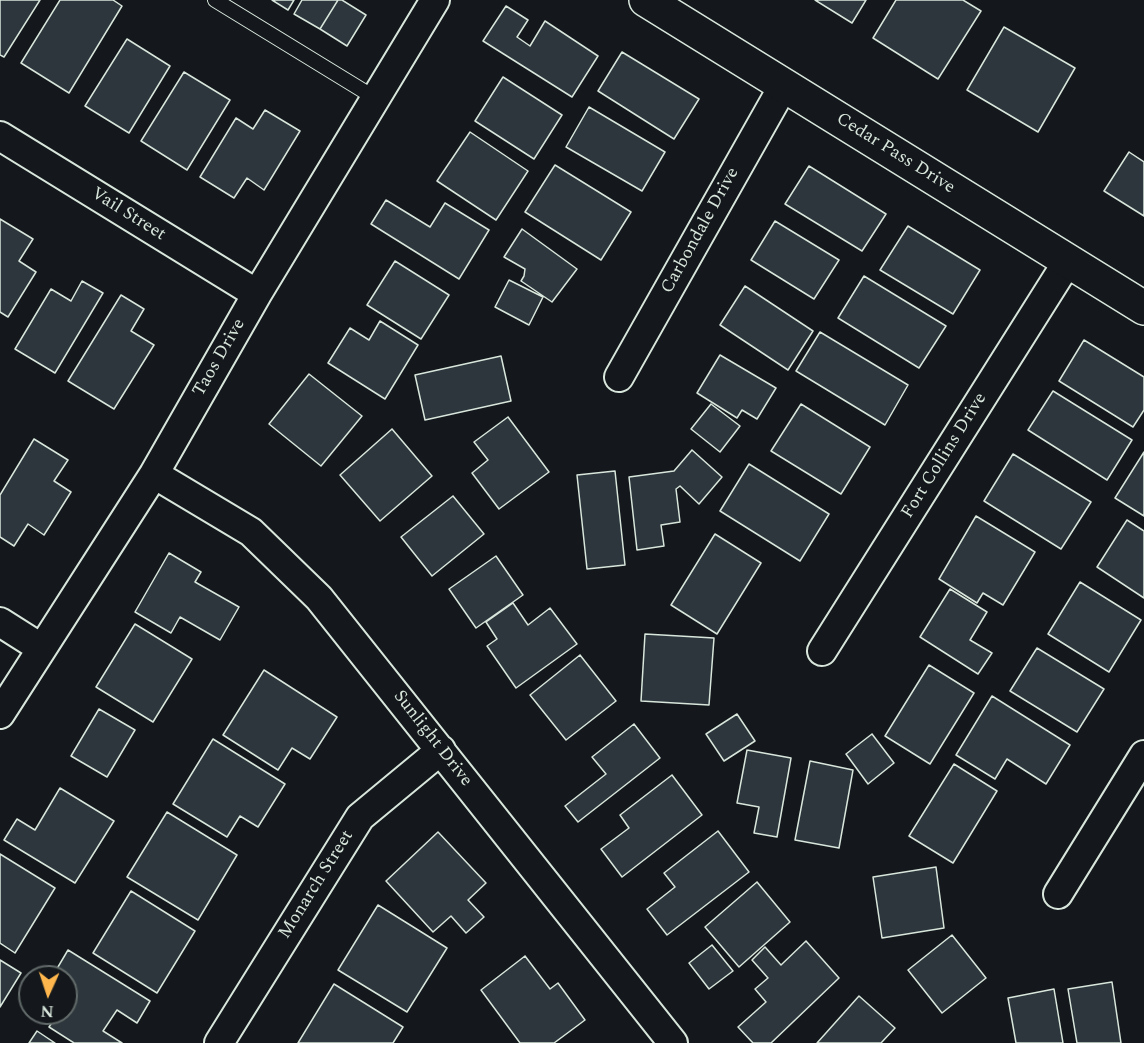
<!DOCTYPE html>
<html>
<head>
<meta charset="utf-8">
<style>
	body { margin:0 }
	#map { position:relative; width:1144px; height:1043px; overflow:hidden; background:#14181c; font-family:Spectral,serif }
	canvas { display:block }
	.north { position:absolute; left:18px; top:965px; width:60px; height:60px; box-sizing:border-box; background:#14181c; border:2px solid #626a69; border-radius:50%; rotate:183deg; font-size:16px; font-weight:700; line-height:24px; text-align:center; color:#d8e6dc }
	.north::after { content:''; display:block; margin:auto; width:21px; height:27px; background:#ffb74d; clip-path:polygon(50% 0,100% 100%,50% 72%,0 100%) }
</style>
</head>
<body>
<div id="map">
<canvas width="1144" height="1043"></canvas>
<div class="north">N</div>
</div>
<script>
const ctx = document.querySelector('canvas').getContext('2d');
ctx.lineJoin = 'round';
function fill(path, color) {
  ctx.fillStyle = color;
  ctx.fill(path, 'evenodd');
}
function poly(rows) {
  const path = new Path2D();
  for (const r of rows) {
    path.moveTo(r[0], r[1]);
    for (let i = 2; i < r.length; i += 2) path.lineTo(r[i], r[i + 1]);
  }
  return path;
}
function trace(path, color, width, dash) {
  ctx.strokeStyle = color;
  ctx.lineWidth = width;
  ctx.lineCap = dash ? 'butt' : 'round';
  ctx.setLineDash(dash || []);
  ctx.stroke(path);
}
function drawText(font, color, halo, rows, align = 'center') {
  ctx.font = font + ' Spectral,serif';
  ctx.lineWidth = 4.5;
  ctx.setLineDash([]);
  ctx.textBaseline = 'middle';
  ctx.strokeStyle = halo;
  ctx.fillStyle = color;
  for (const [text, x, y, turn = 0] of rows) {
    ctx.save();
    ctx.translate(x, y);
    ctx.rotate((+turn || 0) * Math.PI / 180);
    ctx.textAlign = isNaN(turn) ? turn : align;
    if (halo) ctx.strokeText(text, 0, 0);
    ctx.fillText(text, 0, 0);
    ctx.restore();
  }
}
const building = poly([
	[0,0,40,0,4,57,0,55,0,0],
	[60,0,113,0,122,6,69,93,21,63,60,0],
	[272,0,294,0,288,10,272,0],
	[302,0,338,0,320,29,294,14,302,0],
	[338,0,342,0,366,15,347,46,320,29,338,0],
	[815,0,866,0,852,23,815,0],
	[896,0,963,0,981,11,938,79,873,38,896,0],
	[506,6,528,20,517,37,530,46,545,21,598,56,572,97,483,41,506,6],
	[1004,27,1075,68,1038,132,967,90,1004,27],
	[127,39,170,66,129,133,85,106,127,39],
	[622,52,699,99,674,139,598,91,622,52],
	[184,72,230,100,187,170,141,141,184,72],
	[503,77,562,115,534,159,475,121,503,77],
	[589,107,665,152,642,191,566,147,589,107],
	[265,110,300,131,264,190,247,178,234,198,200,177,236,118,253,129,265,110],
	[470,132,528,171,496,220,437,181,470,132],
	[1129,152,1144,162,1144,216,1104,191,1129,152],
	[555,165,631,212,601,260,525,212,555,165],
	[809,166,886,214,862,251,785,204,809,166],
	[386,200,430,227,445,203,489,230,459,279,371,224,386,200],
	[0,219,33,239,19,261,36,272,8,317,0,312,0,219],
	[775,221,839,260,814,299,751,260,775,221],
	[908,226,980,270,953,314,880,270,908,226],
	[522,229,577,269,552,302,521,281,524,276,525,269,504,257,522,229],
	[395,261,449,295,421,339,367,305,395,261],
	[864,276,946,326,919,368,838,318,864,276],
	[509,280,543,297,529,325,495,307,509,280],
	[82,281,103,293,55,373,15,349,51,289,71,301,82,281],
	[745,286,813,331,788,370,720,325,745,286],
	[121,295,144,309,131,331,154,345,114,409,68,381,121,295],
	[380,321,418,345,385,399,328,363,350,328,369,340,380,321],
	[820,332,908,385,885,425,796,371,820,332],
	[1084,340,1144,377,1144,410,1133,427,1059,381,1084,340],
	[720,355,776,388,757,419,742,410,737,418,697,393,720,355],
	[501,356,511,401,425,420,415,375,501,356],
	[309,374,362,416,321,466,269,424,309,374],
	[1053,391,1132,440,1107,480,1028,430,1053,391],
	[711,404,740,426,720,452,691,429,711,404],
	[801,404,870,447,841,494,771,451,801,404],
	[508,417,549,472,499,509,472,473,488,460,474,442,508,417],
	[392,429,432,476,380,521,340,475,392,429],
	[34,439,68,460,54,481,71,492,44,535,28,524,14,546,0,537,0,495,34,439],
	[692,450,722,477,699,504,680,486,676,489,680,522,661,525,664,546,637,550,629,477,674,471,692,450],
	[1144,452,1144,516,1115,498,1144,452],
	[1013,454,1091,502,1061,549,984,501,1013,454],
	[749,464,829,514,800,561,720,511,749,464],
	[615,471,625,565,587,569,577,475,615,471],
	[453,496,484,534,432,576,401,537,453,496],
	[976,516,1035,552,1003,605,983,593,977,603,939,579,976,516],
	[1127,520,1144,531,1144,598,1097,567,1127,520],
	[715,534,761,563,717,634,671,605,715,534],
	[169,553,201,572,195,582,239,607,220,640,180,617,171,633,135,612,169,553],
	[496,556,523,595,476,628,449,589,496,556],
	[1080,582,1141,620,1109,672,1048,634,1080,582],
	[950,589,987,612,970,640,992,653,978,674,920,637,950,589],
	[513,603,528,625,550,608,577,644,516,688,487,646,497,639,486,622,513,603],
	[135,624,192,659,153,722,96,687,135,624],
	[645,634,714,638,709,705,641,701,645,634],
	[1037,648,1104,689,1077,732,1010,691,1037,648],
	[580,655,616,701,566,740,530,695,580,655],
	[929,665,974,693,930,764,885,736,929,665],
	[264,670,337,717,310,759,292,748,278,770,223,735,264,670],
	[992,696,1070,745,1046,784,1007,759,995,779,956,755,992,696],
	[99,709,135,730,107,777,71,756,99,709],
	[737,714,755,741,724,761,706,734,737,714],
	[634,724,660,758,578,822,565,806,606,774,592,757,634,724],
	[872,734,894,763,868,784,846,754,872,734],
	[213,739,285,784,258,827,240,816,227,837,173,804,213,739],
	[747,750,791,758,777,837,754,833,759,807,737,803,747,750],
	[810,761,853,770,839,848,795,840,810,761],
	[954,764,997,791,953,863,909,836,954,764],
	[672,775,702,815,622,877,601,849,629,828,620,815,672,775],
	[60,788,114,821,75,883,4,840,17,819,35,830,60,788],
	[167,812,237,855,198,920,127,877,167,812],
	[718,831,749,872,667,935,647,909,675,887,664,873,718,831],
	[438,832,486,883,468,900,484,917,466,933,451,916,433,932,386,881,438,832],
	[0,854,55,888,15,953,0,943,0,854],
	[936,867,944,928,882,938,873,877,936,867],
	[757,882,790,922,739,967,705,927,757,882],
	[131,891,195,931,157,993,93,953,131,891],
	[378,905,447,948,407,1012,338,970,378,905],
	[952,935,986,978,942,1013,908,970,952,935],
	[806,941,839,978,771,1043,753,1043,738,1027,766,1002,755,989,768,978,752,960,765,947,781,965,806,941],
	[712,945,733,971,709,989,689,963,712,945],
	[68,950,150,1001,137,1023,117,1010,103,1031,122,1043,74,1043,49,1027,58,1013,66,1013,66,1000,75,985,66,977,55,972,68,950],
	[525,956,550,989,558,983,585,1020,554,1043,520,1043,481,990,525,956],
	[0,960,21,973,0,1007,0,960],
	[1112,982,1121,1043,1077,1043,1068,989,1112,982],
	[334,984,403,1027,393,1043,298,1043,334,984],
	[1054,989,1063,1043,1016,1043,1008,998,1054,989],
	[859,996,895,1028,881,1043,817,1043,859,996],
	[37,1031,55,1043,29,1043,37,1031]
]);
fill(building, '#2c363c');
trace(building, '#d8e6dc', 1.5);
const lane = poly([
	[215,0,375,98]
]);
const street = poly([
	[0,136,257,294],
	[619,377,784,85],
	[154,474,251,532,319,598,673,1043],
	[0,622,41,648],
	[822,651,1068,261],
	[0,714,154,474,257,294,435,0],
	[1058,894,1144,755],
	[219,1043,360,817,441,750]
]);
const secondary = poly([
	[646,0,1144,308]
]);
trace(lane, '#d8e6dc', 16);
trace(street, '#d8e6dc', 32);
trace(secondary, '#d8e6dc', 36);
trace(lane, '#14181c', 14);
trace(street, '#14181c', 28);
trace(secondary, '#14181c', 33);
drawText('18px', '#d8e6dc', '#14181c', [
	["Cedar Pass Drive",895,154,32],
	["Vail Street",128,215,32],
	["Carbondale Drive",701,231,-61],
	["Taos Drive",220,358,-60],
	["Fort Collins Drive",945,456,-58],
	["Sunlight Drive",432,739,52],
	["Monarch Street",317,885,-58]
]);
</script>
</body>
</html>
